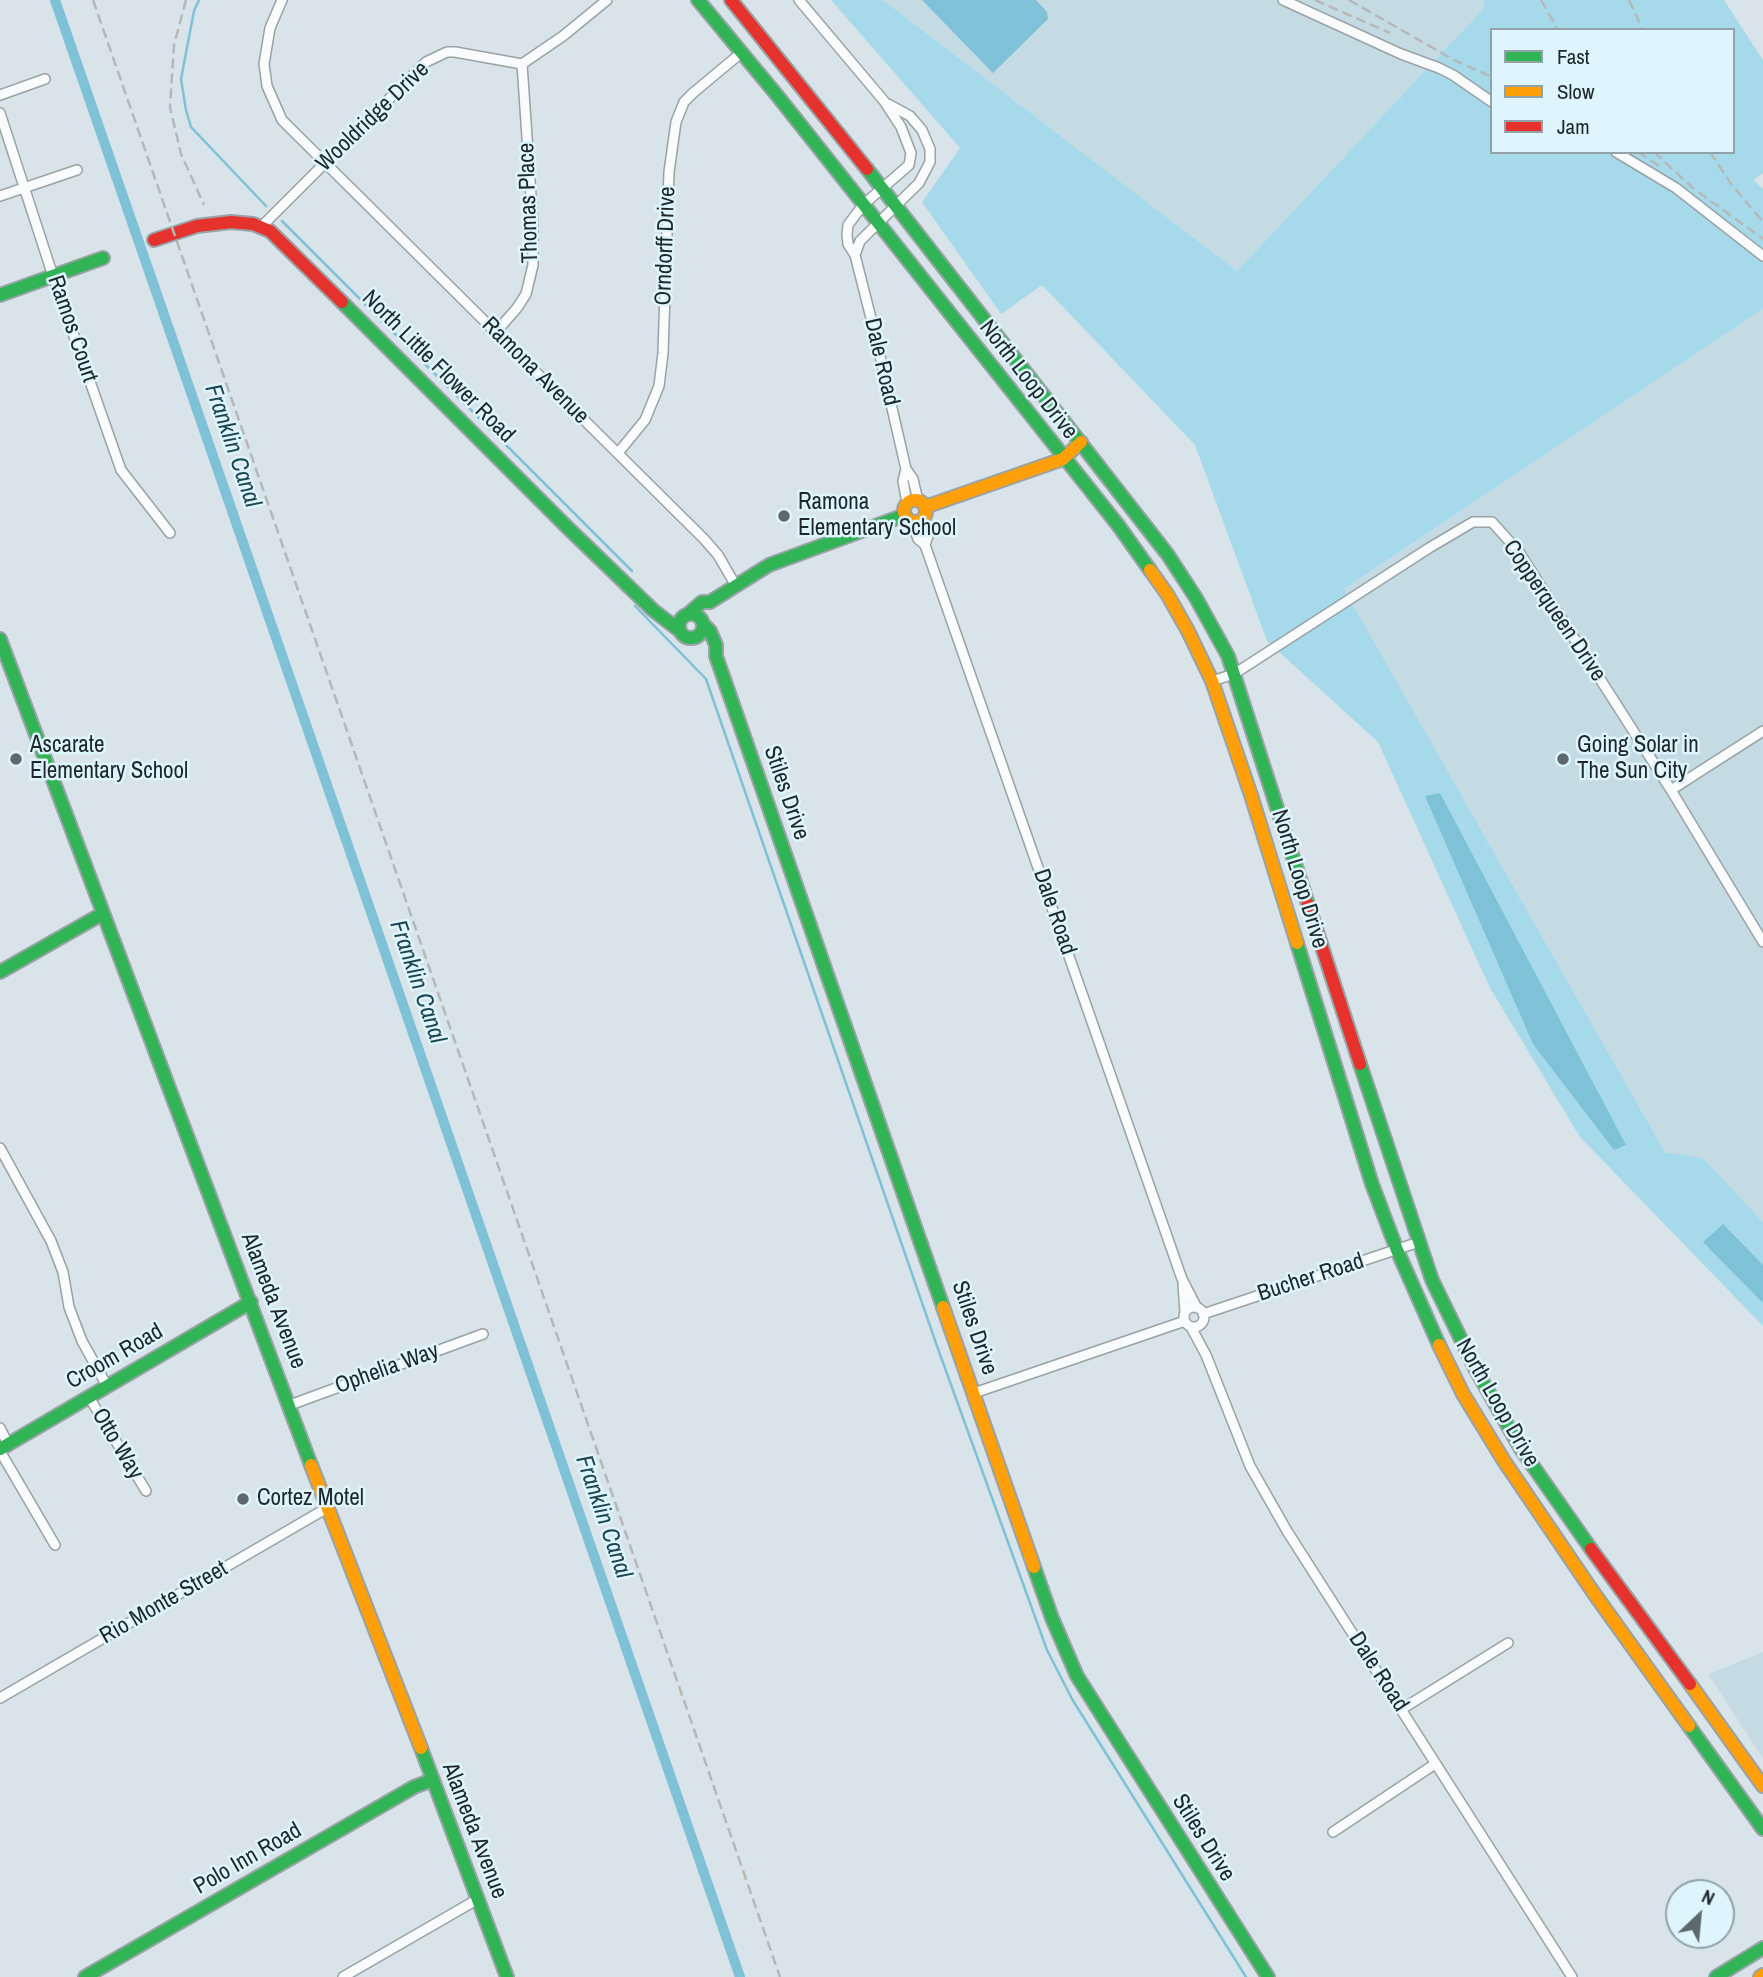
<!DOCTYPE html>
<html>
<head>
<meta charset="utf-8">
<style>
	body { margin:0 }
	#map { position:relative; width:1763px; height:1977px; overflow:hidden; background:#d8e4e9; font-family:"Archivo Narrow",sans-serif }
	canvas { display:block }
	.legend { position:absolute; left:1490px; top:28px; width:245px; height:126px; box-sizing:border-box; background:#def5fe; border:2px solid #91a3a9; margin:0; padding:9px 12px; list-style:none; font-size:21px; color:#1e272a }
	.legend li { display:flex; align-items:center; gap:14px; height:35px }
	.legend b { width:35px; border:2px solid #91a3a9 }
	.north { position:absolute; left:1665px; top:1879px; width:70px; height:70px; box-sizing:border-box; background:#def5fe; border:2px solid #91a3a9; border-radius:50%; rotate:26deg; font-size:19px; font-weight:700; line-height:28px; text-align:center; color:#1e272a }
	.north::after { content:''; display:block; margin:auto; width:24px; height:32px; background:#5f696d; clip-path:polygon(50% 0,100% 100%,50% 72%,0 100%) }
</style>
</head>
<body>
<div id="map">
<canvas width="1763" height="1977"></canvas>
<ul class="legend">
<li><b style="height:9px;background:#30b455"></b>Fast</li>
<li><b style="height:9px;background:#ff9f0a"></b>Slow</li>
<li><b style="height:9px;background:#e5322d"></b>Jam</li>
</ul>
<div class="north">N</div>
</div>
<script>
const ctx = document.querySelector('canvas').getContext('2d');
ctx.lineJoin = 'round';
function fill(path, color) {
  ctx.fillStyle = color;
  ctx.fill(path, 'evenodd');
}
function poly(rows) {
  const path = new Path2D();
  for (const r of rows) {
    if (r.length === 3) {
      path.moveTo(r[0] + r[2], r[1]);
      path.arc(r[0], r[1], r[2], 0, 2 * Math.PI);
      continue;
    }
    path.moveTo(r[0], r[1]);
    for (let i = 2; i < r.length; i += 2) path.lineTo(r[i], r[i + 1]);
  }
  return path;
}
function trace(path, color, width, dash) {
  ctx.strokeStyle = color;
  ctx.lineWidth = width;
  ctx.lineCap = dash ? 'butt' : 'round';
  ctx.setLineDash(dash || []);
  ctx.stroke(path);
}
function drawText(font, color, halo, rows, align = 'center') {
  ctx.font = font + ' "Archivo Narrow",sans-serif';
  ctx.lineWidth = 5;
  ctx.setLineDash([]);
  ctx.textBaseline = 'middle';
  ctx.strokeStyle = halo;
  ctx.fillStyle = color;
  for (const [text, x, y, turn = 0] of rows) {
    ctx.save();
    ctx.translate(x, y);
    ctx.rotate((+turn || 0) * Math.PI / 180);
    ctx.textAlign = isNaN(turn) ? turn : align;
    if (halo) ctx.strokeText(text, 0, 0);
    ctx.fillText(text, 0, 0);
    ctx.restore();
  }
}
fill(poly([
	[883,0,1485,0,1483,9,1237,271],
	[1763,309,1763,1222,1703,1159,1665,1152,1344,589],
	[1763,1652,1763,1759,1708,1674]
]), '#c5dbe4');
fill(poly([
	[831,0,883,0,1237,271,1483,9,1485,0,1724,0,1763,60,1763,173,1754,180,1763,189,1763,309,1344,589,1665,1152,1703,1158,1763,1222,1763,1326,1580,1137,1490,988,1378,742,1267,641,1195,445,1042,285,1001,314,922,202,960,148],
	[1492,30,1733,30,1733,152,1492,152]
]), '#a6daeb');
fill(poly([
	[922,0,1036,0,1047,12,1048,19,993,73],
	[1440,793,1626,1145,1614,1150,1533,1044,1425,796],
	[1723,1224,1763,1265,1763,1303,1703,1242]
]), '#7fc1d6');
trace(poly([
	[199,0,194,11,181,79,186,110,191,127,266,206],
	[282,221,632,571],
	[635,606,706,679,937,1346,1047,1650,1072,1699,1246,1977]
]), '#7fc1d6', 2.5);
trace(poly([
	[55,0,740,1977]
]), '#7fc1d6', 10);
const street = poly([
	[282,0,270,28,264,64,267,86,282,120,704,539,718,555,736,586],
	[799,0,884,101,901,127,911,153,909,165,863,205,848,225,847,235,848,244,855,255,874,330,906,469,913,479,918,501],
	[1283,0,1401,54,1439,68,1453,75,1492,102],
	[0,95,45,79],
	[0,113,53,276,121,470,170,533],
	[1616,152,1676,188,1763,256],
	[0,196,77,170],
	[262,226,426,62,447,52,455,52,522,64,563,36,607,0],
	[855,255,860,241,919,183,930,162,930,149,922,130,910,116,888,104],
	[496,332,517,308,526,294,533,265,533,225,522,64],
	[618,453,645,420,659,386,663,353,669,172,676,122,684,102,693,93,741,53],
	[906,469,903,481,907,503],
	[922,519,928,536,925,545],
	[912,522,918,539,925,545,1182,1279,1197,1308],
	[1212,681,1234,674,1429,548,1473,522,1492,522,1519,552,1671,790,1763,942],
	[1671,790,1763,731],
	[0,1148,51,1241,63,1272,69,1307,82,1341,107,1386],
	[1183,1284,1185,1312],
	[1194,1317,10],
	[1203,1314,1419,1242],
	[1191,1327,1206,1355,1250,1466,1287,1531,1572,1977],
	[974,1393,1185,1321],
	[89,1397,146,1491],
	[290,1405,483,1334],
	[0,1428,8,1444],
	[0,1451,55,1545],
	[0,1698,327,1508],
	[1402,1709,1508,1643],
	[1333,1832,1435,1764],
	[343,1977,478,1899]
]);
const fast = poly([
	[698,0,776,94,1118,525,1150,570],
	[867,169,1168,555,1196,598,1228,656,1308,904],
	[0,295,103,258],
	[342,302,568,528,653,610,680,631],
	[691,626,12],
	[688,614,702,602,710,602,769,565,905,515],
	[703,624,710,631,716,645,716,656,943,1307],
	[0,639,311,1465],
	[1297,943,1372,1184,1397,1250,1439,1345],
	[0,972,102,914],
	[1360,1064,1432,1280,1476,1370,1521,1449,1591,1549],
	[0,1449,251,1302],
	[1034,1567,1052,1618,1077,1676,1268,1977],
	[1689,1726,1763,1829],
	[421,1748,507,1977],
	[85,1977,414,1787,432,1780],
	[1716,1977,1763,1948]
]);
const slow = poly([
	[915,511,11],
	[925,507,1063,459,1081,442],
	[1150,570,1167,594,1188,631,1212,681,1251,795,1297,943],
	[943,1307,1034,1567],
	[1439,1345,1463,1394,1504,1461,1593,1592,1689,1726],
	[311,1465,421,1748],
	[1690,1684,1763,1786],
	[1760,1977,1763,1975]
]);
const jam = poly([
	[731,0,867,169],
	[154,240,197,226,231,222,253,224,270,231,342,302],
	[1308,904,1360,1064],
	[1591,1549,1690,1684]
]);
trace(street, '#99a2a5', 12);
trace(fast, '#99a2a5', 16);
trace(slow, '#99a2a5', 16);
trace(jam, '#99a2a5', 16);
trace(street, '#f9fbfc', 9);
trace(fast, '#30b455', 12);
trace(slow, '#ff9f0a', 12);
trace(jam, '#e5322d', 12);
trace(poly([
	[93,0,780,1977],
	[186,0,174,45,170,107,181,154,204,205],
	[1315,0,1390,33],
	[1349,0,1454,60,1492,77],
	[1541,0,1558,30],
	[1629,0,1643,30],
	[1638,152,1661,167],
	[1654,152,1693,188,1763,239],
	[1710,152,1732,185,1763,222]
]), '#b5b8b9', 2.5, [10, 5]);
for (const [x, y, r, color] of [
	[784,516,7,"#5f696d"],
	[16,759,7,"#5f696d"],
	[1563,759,7,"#5f696d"],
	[243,1499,7,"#5f696d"]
]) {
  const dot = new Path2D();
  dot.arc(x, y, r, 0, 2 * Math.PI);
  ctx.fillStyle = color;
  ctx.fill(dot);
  trace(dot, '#def5fe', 2.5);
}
drawText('23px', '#1e272a', '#def5fe', [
	["Wooldridge Drive",373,117,-44],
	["Thomas Place",529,203,-92],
	["Orndorff Drive",666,246,-88],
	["Ramos Court",72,329,71],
	["Dale Road",881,362,77],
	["North Little Flower Road",438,367,45],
	["Ramona Avenue",535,371,45],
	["North Loop Drive",1028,380,52],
	["Copperqueen Drive",1554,611,56],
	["Stiles Drive",786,793,71],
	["North Loop Drive",1299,879,73],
	["Dale Road",1054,912,71],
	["Bucher Road",1311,1278,-18],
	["Alameda Avenue",273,1301,69],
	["Stiles Drive",974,1328,71],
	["Croom Road",115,1357,-30],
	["Ophelia Way",387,1369,-20],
	["North Loop Drive",1497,1403,60],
	["Otto Way",117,1444,59],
	["Rio Monte Street",164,1603,-30],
	["Dale Road",1378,1672,57],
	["Alameda Avenue",474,1831,69],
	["Stiles Drive",1203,1838,58],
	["Polo Inn Road",248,1859,-30]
]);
drawText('23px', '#1e272a', '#def5fe', [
	["Ramona",798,503],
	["Elementary School",798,529],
	["Ascarate",30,746],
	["Elementary School",30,772],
	["Going Solar in",1577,746],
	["The Sun City",1577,772],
	["Cortez Motel",257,1499]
], 'left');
drawText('italic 24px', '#1d4552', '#def5fe', [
	["Franklin Canal",232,446,71],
	["Franklin Canal",417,982,71],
	["Franklin Canal",603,1517,71]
]);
</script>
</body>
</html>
